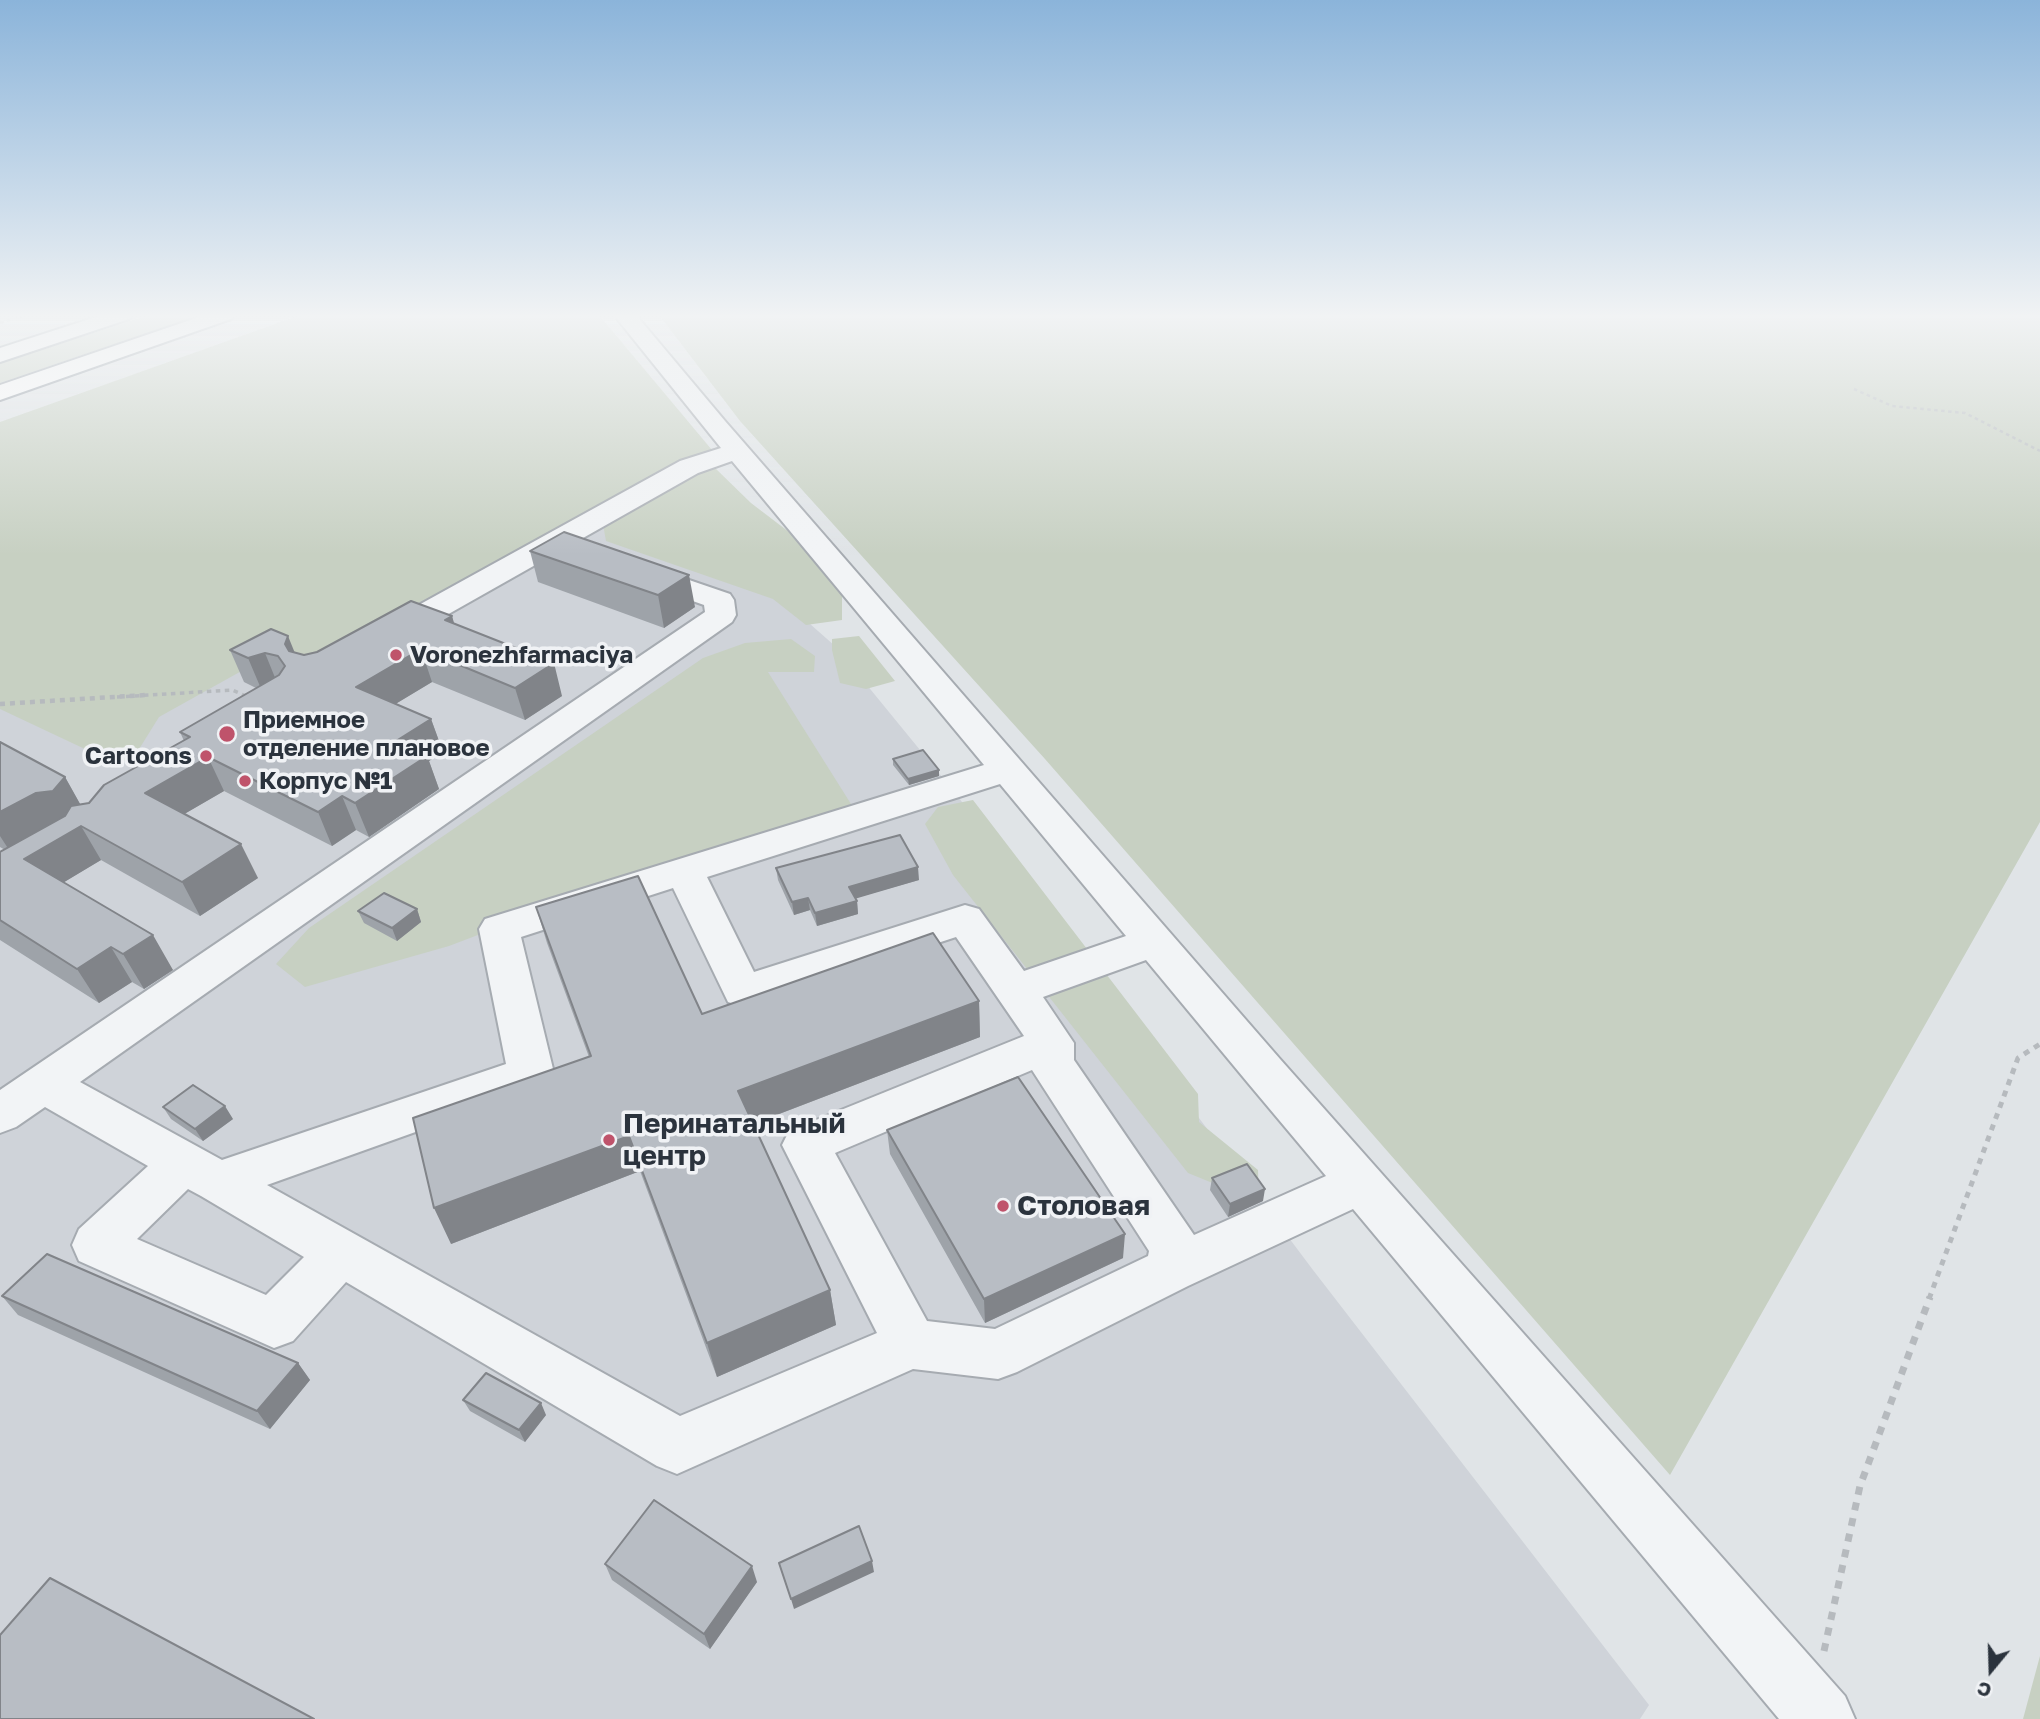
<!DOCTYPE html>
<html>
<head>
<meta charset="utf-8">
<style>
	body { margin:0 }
	#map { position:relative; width:2040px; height:1719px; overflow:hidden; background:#e0e4e7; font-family:"Golos Text",sans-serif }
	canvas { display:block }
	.north { position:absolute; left:1956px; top:1635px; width:70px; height:70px; -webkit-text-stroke:5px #f0f2f5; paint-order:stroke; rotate:199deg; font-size:19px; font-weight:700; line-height:28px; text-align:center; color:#2b333d }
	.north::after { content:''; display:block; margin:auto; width:24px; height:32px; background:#2b333d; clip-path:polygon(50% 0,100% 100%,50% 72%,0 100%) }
</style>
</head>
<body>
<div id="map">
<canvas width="2040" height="1719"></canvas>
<div class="north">С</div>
</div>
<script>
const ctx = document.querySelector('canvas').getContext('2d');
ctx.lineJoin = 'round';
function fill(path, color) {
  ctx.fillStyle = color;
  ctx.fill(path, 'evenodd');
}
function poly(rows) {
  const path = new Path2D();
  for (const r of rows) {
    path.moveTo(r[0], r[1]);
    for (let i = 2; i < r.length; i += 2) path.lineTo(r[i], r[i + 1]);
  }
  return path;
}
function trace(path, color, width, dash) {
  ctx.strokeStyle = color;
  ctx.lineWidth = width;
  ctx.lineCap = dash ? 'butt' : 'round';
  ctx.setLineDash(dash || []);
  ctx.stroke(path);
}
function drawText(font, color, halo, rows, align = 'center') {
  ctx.font = font + ' "Golos Text",sans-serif';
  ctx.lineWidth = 7;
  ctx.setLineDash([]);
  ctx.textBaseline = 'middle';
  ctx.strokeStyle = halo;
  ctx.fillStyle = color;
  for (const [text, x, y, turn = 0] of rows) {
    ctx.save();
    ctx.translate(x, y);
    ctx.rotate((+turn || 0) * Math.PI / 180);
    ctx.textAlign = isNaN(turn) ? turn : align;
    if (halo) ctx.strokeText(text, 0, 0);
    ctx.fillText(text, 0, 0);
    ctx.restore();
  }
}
fill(poly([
	[380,315,801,616,835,646,956,794,1313,1270,1649,1705,1640,1719,0,1719,0,457]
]), '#cfd3d9');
fill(poly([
	[149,315,200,315,0,383,0,363],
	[300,315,599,315,712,450,582,516,307,663,281,649,159,717,131,762,104,758,0,709,0,422],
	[659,315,2040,315,2040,822,1670,1475,1045,759,740,421],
	[713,466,751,503,793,535,842,591,842,620,806,625,773,599,606,541,603,524,644,495],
	[859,636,895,681,866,689,840,683,832,650,832,639],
	[791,639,815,656,814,672,768,672,851,804,809,820,675,860,449,946,305,987,276,964,309,928,703,658,745,643],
	[973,800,1198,1094,1199,1122,1258,1170,1259,1202,1188,1173,953,875,925,824,938,807],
	[2040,1656,2040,1719,2023,1719]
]), '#c7d0c2');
const minor = poly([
	[614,315,636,315,725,421,1280,1059,1845,1696,1855,1719,1779,1719,1353,1209,1188,1286,1017,1372,998,1379,913,1369,677,1474,657,1466,346,1282,293,1341,274,1348,79,1261,72,1245,79,1229,148,1166,45,1107,16,1127,0,1133,0,1090,705,612,704,605,634,580,629,574,634,568,644,565,654,568,730,594,734,600,736,615,732,622,80,1082,222,1160,506,1064,479,929,485,919,984,765,732,461,698,473,399,642,388,644,377,642,372,635,377,628,680,461,721,448,614,315],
	[1000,784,1126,936,1024,971,979,909,965,905,754,972,707,877,1000,784],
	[673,888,728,1002,743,1007,956,937,1024,1036,789,1131,782,1145,877,1333,680,1416,267,1185,547,1085,554,1073,521,937,673,888],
	[1146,960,1248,1083,1326,1176,1194,1235,1074,1060,1074,1043,1043,997,1146,960],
	[1032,1070,1149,1251,1148,1256,995,1329,927,1321,835,1153,1032,1070],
	[188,1189,201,1196,304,1257,266,1295,137,1239,188,1189]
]);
const highway = poly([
	[102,315,133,315,129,319,0,362,0,348,102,315],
	[205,315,235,315,231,319,0,400,0,385,205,315]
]);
trace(minor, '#a6abb1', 4);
trace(highway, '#89929c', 4);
trace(poly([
	[0,323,26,315],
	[1854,389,1892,406,1965,413,2040,451]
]), '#b6babe', 2.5, [3.5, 3.5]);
trace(poly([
	[117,697,232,690,246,696]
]), '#b6babe', 3.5, [4.5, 4.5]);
trace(poly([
	[0,704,146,695]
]), '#b6babe', 4.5, [5, 5]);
trace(poly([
	[1929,1299,2018,1058,2040,1044]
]), '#b6babe', 5, [6, 6]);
trace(poly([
	[1824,1651,1860,1486,1930,1297]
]), '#b6babe', 7, [8, 8]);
fill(minor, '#f2f4f6');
fill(highway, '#fff');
fill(poly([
	[530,551,695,607,664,628,538,582],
	[452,616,454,624,562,696,525,720,432,682,395,704,431,719,443,752,429,761,439,789,369,837,356,830,332,846,224,791,184,814,258,878,200,916,101,860,64,882,173,970,144,989,132,982,99,1003,0,940,0,852,5,850,0,847,0,742,65,777,80,804,89,803,184,741,180,732,256,688,244,682,230,650,294,653,304,655],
	[893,759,939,770,939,776,909,785,893,765],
	[776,868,919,880,855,898,857,901,858,914,817,926,810,910,794,915,778,880],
	[536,907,702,1014,979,1001,980,1037,753,1124,830,1290,836,1325,717,1377,640,1171,451,1244,589,1057,547,943],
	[417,909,421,922,397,941,364,923,358,911],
	[163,1107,233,1119,203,1141,171,1119],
	[887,1130,1123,1258,985,1323,890,1154],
	[1212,1178,1263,1201,1228,1217,1210,1190],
	[2,1296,298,1363,310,1380,270,1429,18,1315],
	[463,1400,546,1415,525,1442,470,1411],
	[605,1564,757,1582,710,1649,612,1580]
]), '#9ea3a9');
fill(poly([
	[689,575,695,607,664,628,658,595],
	[452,616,461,648,445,620],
	[288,636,301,668,285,644],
	[421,649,432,682,369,720,356,687],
	[265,653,278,685,262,691,248,658],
	[554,663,562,696,525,720,515,688],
	[431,719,443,752,429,761,439,789,369,837,355,803,396,741],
	[208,757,224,791,162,827,145,793],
	[939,770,939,776,909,785,908,779],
	[65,777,84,811,11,853,0,836,0,812],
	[342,796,356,830,332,846,318,812],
	[81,826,101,860,46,893,24,859],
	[241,844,258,878,200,916,182,882],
	[918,867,919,880,851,900,849,887],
	[808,898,810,910,794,915,792,902],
	[857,901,858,914,817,926,815,913],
	[417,909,421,922,397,941,392,928],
	[153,935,173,970,144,989,123,954],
	[111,947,132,982,99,1003,77,969],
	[979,1001,980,1037,745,1127,738,1091],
	[225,1106,233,1119,203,1141,195,1129],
	[629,1136,640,1171,451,1244,434,1208],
	[1265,1189,1263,1201,1228,1217,1230,1204],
	[1125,1234,1123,1258,985,1323,984,1299],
	[830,1290,836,1325,717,1377,707,1343],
	[298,1363,310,1380,270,1429,257,1411],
	[541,1403,546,1415,525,1442,519,1430],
	[872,1561,874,1572,794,1609,791,1599],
	[752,1566,757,1582,710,1649,704,1634]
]), '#818489');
const building = poly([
	[564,532,689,575,658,595,530,551,564,532],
	[411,601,452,616,445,620,554,663,515,688,421,649,356,687,431,719,396,741,427,756,355,803,342,796,318,812,208,757,145,793,241,844,182,882,81,826,24,859,153,935,123,954,111,947,77,969,0,920,0,852,65,816,71,806,89,803,104,785,190,737,180,732,279,675,285,666,278,656,265,653,248,658,230,650,271,629,288,636,285,644,289,651,304,655,317,652,411,601],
	[0,742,65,777,53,791,36,793,0,812,0,742],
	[923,750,939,770,908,779,893,759,923,750],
	[900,835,918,867,849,887,857,901,815,913,808,898,792,902,776,868,900,835],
	[638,876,702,1014,933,933,979,1001,738,1091,830,1290,707,1343,629,1136,434,1208,413,1118,591,1056,536,907,638,876],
	[384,893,417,909,392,928,358,911,384,893],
	[1018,1077,1125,1234,984,1299,887,1130,1018,1077],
	[193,1085,225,1106,195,1129,163,1107,193,1085],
	[1247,1164,1265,1189,1230,1204,1212,1178,1247,1164],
	[47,1254,298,1363,257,1411,2,1296,47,1254],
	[486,1373,541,1403,519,1430,463,1400,486,1373],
	[654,1500,752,1566,704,1634,605,1564,654,1500],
	[859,1526,872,1561,791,1599,779,1563,859,1526],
	[50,1578,314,1719,0,1719,0,1635,50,1578]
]);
fill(building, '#b8bdc4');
trace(building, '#818489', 2);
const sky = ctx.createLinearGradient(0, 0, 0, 555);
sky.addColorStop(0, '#8bb4da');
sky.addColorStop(0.57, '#f1f3f4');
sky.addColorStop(1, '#f1f3f400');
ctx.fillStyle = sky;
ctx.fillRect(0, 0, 2040, 555);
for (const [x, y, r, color] of [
	[396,655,7,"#bf536b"],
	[227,734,9,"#bf536b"],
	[206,756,7,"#bf536b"],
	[245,781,7,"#bf536b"],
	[609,1140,7,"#bf536b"],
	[1003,1206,7,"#bf536b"]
]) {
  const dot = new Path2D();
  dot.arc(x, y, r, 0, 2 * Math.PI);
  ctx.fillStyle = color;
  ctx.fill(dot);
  trace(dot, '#f0f2f5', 2.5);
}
drawText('bold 24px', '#2b333d', '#f0f2f5', [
	["Voronezhfarmaciya",410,655],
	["Приемное",243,720],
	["отделение плановое",243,748],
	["Cartoons",192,756,"right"],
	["Корпус №1",259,781]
], 'left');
drawText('bold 28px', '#2b333d', '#f0f2f5', [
	["Перинатальный",623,1124],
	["центр",623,1156],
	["Столовая",1017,1206]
], 'left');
</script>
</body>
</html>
